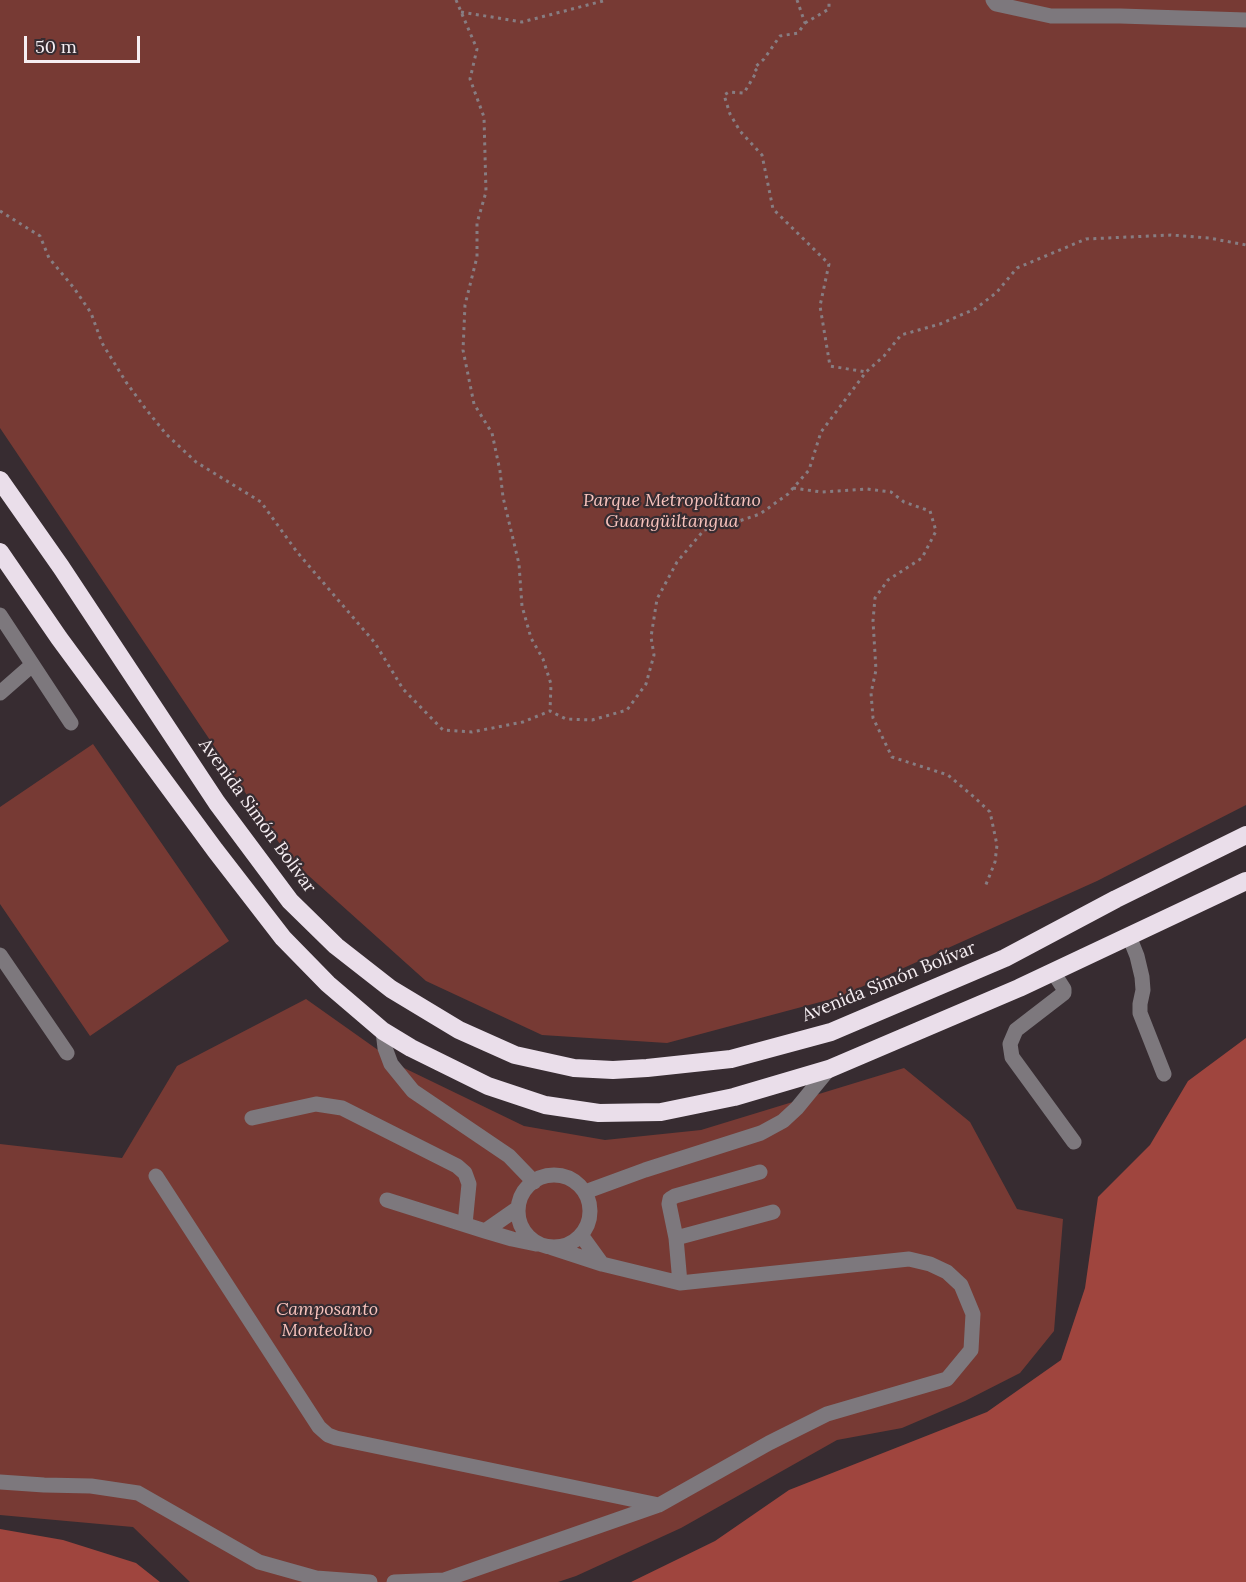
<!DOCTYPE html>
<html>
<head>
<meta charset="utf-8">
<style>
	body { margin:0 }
	#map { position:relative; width:1246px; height:1582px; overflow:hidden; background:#372c31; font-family:Lora,serif }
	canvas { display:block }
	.scale { position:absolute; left:24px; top:36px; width:116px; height:27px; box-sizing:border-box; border:3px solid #f6eef2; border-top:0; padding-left:8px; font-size:18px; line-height:21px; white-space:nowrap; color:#f6eef2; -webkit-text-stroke:4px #372c31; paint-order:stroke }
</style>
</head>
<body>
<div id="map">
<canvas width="1246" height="1582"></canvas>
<div class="scale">50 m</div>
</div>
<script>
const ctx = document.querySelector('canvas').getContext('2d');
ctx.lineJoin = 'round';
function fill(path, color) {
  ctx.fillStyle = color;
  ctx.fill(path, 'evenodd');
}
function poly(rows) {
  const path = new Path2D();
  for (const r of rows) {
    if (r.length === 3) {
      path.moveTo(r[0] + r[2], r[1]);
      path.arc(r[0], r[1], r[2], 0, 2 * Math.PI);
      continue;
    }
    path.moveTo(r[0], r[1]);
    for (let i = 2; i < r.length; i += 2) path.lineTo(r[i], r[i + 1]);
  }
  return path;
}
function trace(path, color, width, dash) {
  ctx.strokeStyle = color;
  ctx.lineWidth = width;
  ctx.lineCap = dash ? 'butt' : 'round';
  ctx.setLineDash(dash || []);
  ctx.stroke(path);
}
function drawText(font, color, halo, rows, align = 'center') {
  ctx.font = font + ' Lora,serif';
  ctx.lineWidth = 4.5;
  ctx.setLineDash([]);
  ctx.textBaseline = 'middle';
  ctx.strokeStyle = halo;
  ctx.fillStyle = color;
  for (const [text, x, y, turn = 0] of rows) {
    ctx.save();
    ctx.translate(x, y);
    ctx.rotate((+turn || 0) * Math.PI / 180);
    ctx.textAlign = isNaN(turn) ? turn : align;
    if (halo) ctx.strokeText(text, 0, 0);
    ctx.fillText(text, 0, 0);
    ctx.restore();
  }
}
fill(poly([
	[0,0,1246,0,1246,805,1097,881,839,997,667,1043,542,1035,426,981,290,859,0,428],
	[93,744,229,941,90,1036,0,904,0,807],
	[306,999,402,1067,524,1126,605,1140,701,1130,904,1068,970,1122,1017,1209,1063,1219,1054,1331,1020,1373,965,1401,902,1428,837,1440,681,1528,576,1576,558,1582,190,1582,133,1527,0,1515,0,1144,122,1158,177,1066]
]), '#773a34');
fill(poly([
	[1246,1038,1246,1582,631,1582,715,1541,789,1490,987,1412,1061,1360,1085,1288,1098,1197,1150,1145,1188,1081],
	[0,1529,63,1540,136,1563,160,1582,0,1582]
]), '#9f453e');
trace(poly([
	[456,0,477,49,470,79,484,117,486,192,477,223,477,257,465,305,463,350,474,404,492,433,500,471,503,497,519,564,522,606,531,638,543,659,551,684,550,711,566,719,592,720,627,710,646,684,654,655,651,637,657,599,677,562,704,530,730,524,760,514,788,494,809,470,821,432,866,372,884,356,901,335,940,324,975,309,996,293,1017,268,1086,239,1171,235,1209,238,1246,245],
	[797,0,805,23,798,33,780,36,764,59,754,68,757,71,744,93,729,92,724,95,730,114,740,131,762,155,773,209,829,264,820,306,830,366,866,372],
	[461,12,522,22,607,0],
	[805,23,829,9,829,0],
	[0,211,40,236,49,258,74,288,91,313,102,343,126,382,145,408,166,434,196,462,261,502,297,552,375,643,403,689,443,730,472,732,523,722,550,711],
	[793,488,821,492,867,489,891,492,904,502,930,511,936,531,922,558,888,580,875,598,873,621,876,670,871,693,873,718,892,757,948,775,974,797,990,812,997,845,995,862,985,887]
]), '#877d82', 3, [3, 4.5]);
trace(poly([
	[993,0,996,4,1051,16,1120,16,1246,20],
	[0,615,71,723],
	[0,693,32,665],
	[1129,936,1137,956,1142,977,1143,990,1140,1004,1140,1013,1164,1074],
	[0,955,67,1053],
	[1053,972,1064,989,1064,993,1016,1030,1010,1044,1012,1057,1074,1142],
	[383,1031,385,1048,391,1064,413,1091,509,1156,534,1182],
	[252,1118,316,1104,342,1108,457,1166,465,1173,469,1184,465,1224],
	[554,1211,36],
	[156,1176,319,1427,328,1435,336,1438,659,1505],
	[585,1192,645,1170,761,1133,783,1121,797,1108,829,1069],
	[387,1200,485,1231,512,1239,536,1244],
	[485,1231,518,1208],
	[581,1235,602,1264],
	[676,1238,773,1212],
	[680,1283,676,1238,669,1204,670,1199,675,1196,760,1172],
	[0,1482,44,1485,91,1486,138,1493,259,1562,316,1578,370,1582],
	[394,1582,444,1580,659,1505,769,1443,827,1414,947,1379,971,1350,973,1314,961,1285,947,1272,930,1264,909,1259,680,1283,602,1264,550,1247]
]), '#7d787d', 15);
trace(poly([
	[0,480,61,567,217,803,290,901,336,946,391,989,459,1030,515,1055,574,1068,613,1070,647,1068,731,1059,831,1032,1005,958,1116,899,1246,835],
	[0,552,59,638,215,850,283,938,328,984,383,1031,411,1048,488,1086,545,1105,599,1113,661,1112,734,1097,829,1069,1019,988,1246,881]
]), '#eadeea', 18);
drawText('italic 18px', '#f8c3bd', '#372c31', [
	["Parque Metropolitano",672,501],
	["Guangüiltangua",672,522],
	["Camposanto",327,1310],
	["Monteolivo",327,1331]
]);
drawText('18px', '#f6eef2', '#372c31', [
	["Avenida Simón Bolívar",257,816,54],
	["Avenida Simón Bolívar",889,982,-22]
]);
</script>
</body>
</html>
